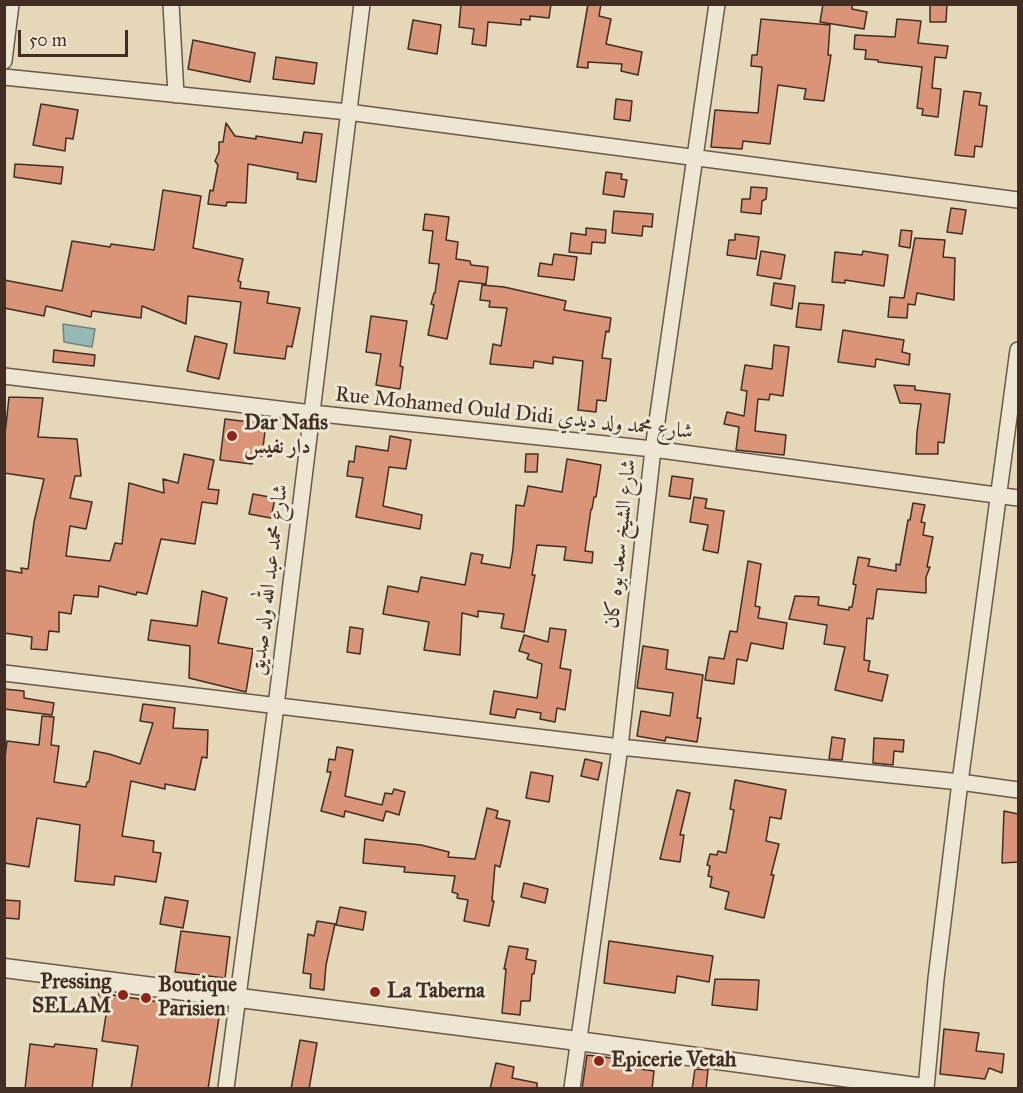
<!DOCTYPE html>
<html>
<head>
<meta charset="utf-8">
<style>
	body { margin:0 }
	#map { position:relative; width:1023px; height:1093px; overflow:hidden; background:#e4d8b9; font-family:"IM FELL Great Primer",serif }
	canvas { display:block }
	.frame { position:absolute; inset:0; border:6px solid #412d23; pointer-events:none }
	.scale { position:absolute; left:18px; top:30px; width:110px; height:27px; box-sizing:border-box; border:3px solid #412d23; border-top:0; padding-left:8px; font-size:18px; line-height:21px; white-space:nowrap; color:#412d23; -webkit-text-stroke:4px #ede6d2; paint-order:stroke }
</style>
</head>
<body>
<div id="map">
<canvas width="1023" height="1093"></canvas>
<div class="frame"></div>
<div class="scale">50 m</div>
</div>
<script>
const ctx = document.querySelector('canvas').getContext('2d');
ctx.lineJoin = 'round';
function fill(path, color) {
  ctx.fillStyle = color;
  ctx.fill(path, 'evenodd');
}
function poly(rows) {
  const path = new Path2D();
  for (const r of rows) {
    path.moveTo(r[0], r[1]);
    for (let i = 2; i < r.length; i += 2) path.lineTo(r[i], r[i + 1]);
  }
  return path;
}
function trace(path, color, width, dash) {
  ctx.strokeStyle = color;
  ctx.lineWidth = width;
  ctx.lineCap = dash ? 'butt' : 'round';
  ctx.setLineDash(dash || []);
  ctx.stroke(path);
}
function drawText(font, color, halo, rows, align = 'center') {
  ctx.font = font + ' "IM FELL Great Primer",Amiri,serif';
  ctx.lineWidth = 6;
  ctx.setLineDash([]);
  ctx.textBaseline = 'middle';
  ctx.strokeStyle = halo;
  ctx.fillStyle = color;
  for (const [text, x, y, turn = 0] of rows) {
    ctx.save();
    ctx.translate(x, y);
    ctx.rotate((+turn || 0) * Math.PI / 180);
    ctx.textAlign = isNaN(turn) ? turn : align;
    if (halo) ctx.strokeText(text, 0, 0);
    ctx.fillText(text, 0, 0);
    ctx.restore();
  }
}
const water = poly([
	[63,324,95,329,92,347,64,342,63,324]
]);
fill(water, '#96b9b5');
trace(water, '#74817b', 1.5);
const building = poly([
	[461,4,551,4,549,18,530,16,530,20,521,19,521,25,488,22,486,46,472,44,474,29,459,27,461,4],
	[588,4,601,4,599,16,611,19,606,44,642,52,638,75,621,71,622,64,588,62,588,68,577,67,588,4],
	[823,4,852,4,852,9,867,12,864,29,820,22,823,4],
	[930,4,947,4,946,22,930,22,930,4],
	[761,19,830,25,828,55,831,55,824,101,804,99,806,89,778,85,770,144,743,141,742,149,711,147,715,110,758,113,762,67,751,66,752,55,757,55,761,19],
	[897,19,921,21,918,43,948,46,946,58,935,57,932,88,941,89,938,117,922,115,923,109,917,108,922,67,878,62,878,60,865,59,866,50,854,49,855,35,895,37,897,19],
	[413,20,441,25,437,54,408,49,413,20],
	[193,40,255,53,250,82,188,69,193,40],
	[276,57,317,63,314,84,273,79,276,57],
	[964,91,981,93,979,105,987,106,982,147,975,146,974,157,955,155,964,91],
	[616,99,632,101,630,121,614,119,616,99],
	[41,104,78,110,73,139,66,138,65,151,33,145,41,104],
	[226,123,235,136,256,139,256,136,302,143,304,132,322,134,316,182,297,179,298,173,248,164,246,203,227,202,226,206,208,204,210,190,213,191,218,165,215,161,219,152,219,142,223,142,226,123],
	[15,164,63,167,61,184,14,177,15,164],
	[606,172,622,174,621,179,627,180,624,197,603,194,606,172],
	[751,187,767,188,766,199,762,201,761,214,741,212,742,199,750,199,751,187],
	[163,190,201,196,193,248,243,259,238,281,241,282,240,288,269,292,267,303,300,308,292,347,287,346,285,359,234,353,241,302,188,296,186,324,142,306,141,318,92,311,91,317,46,306,44,316,4,308,4,280,62,291,72,241,110,247,111,244,154,250,163,190],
	[951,208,966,210,962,234,947,232,951,208],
	[614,211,653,214,652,227,643,226,642,236,612,233,614,211],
	[425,214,449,217,446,240,458,242,456,259,470,261,471,265,488,267,486,284,459,281,447,339,428,335,434,305,431,304,434,293,435,293,439,264,429,263,433,231,423,230,425,214],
	[586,228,606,230,605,243,592,242,591,254,569,252,571,233,586,235,586,228],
	[901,230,912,231,910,248,899,246,901,230],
	[735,234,759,237,756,259,727,255,729,240,735,240,735,234],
	[915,238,945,240,943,257,955,258,954,300,917,293,915,305,908,304,907,318,888,317,890,297,904,298,915,238],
	[761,251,785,255,781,279,757,275,761,251],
	[863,251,888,255,884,286,845,280,845,283,832,282,835,252,862,255,863,251],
	[554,254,577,257,574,280,538,276,540,263,552,265,554,254],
	[774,283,795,286,792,309,771,305,774,283],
	[482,285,504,287,566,301,564,310,611,318,609,332,606,331,602,358,611,359,606,401,597,400,596,412,578,410,583,361,553,357,553,364,534,361,533,368,490,364,493,344,501,346,507,308,489,307,490,301,480,300,482,285],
	[799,303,824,305,821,330,796,327,799,303],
	[371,316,407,321,400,366,403,367,400,389,376,385,381,354,366,352,371,316],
	[843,330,904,340,902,352,910,354,909,365,876,359,875,367,838,362,843,330],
	[195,336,227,344,219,379,187,371,195,336],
	[774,345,789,347,783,396,770,394,769,400,758,399,755,431,786,435,784,455,736,450,739,427,724,424,727,412,744,416,747,391,741,390,745,365,772,369,774,345],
	[54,350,95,355,94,366,53,362,54,350],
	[894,385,915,386,915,390,950,394,944,443,938,442,938,454,916,454,917,432,921,404,900,403,894,385],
	[9,397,43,398,38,437,77,439,81,476,75,476,70,498,92,502,86,529,70,526,66,556,110,561,115,543,122,544,129,483,164,493,163,479,178,483,184,454,214,460,208,489,219,490,217,504,202,502,195,544,161,539,147,594,137,592,136,595,99,586,98,597,74,595,71,614,59,612,59,632,49,631,47,650,31,649,32,637,4,633,4,570,22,573,21,568,28,569,34,522,44,479,4,473,4,444,9,397],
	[225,419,258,423,257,430,265,431,262,456,253,455,252,464,220,460,225,419],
	[390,436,411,440,406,469,389,467,383,506,422,515,420,529,356,517,363,478,347,476,349,461,354,462,356,446,388,451,390,436],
	[526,454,538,454,537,472,525,472,526,454],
	[567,459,601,465,596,497,594,497,592,509,591,509,585,551,593,552,592,563,564,560,566,547,537,545,532,575,535,575,524,632,501,628,504,614,478,611,478,617,462,613,460,655,424,650,429,622,383,614,388,586,418,592,421,577,465,585,471,553,483,555,481,563,510,568,513,549,516,505,524,506,528,486,562,492,567,459],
	[672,476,693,479,690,499,669,496,672,476],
	[253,494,275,498,271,518,249,514,253,494],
	[694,497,707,499,705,508,724,511,718,553,703,550,708,525,690,522,694,497],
	[913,503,925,505,921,522,925,523,923,535,933,537,927,567,930,567,926,577,926,593,877,589,873,619,867,618,864,660,870,661,868,671,888,675,882,701,835,690,845,647,824,644,827,625,789,619,795,596,819,597,818,605,849,610,849,607,852,607,856,585,853,584,858,557,870,559,868,566,896,571,896,564,900,565,908,520,910,520,913,503],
	[748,561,761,564,755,606,760,607,758,618,787,623,783,649,751,643,747,661,737,659,734,684,705,680,709,657,724,659,730,631,737,632,748,561],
	[202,591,227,598,218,643,253,649,246,692,189,678,190,646,148,640,151,620,197,626,202,591],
	[350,627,363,629,360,654,347,652,350,627],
	[550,628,566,630,560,668,571,670,565,710,557,708,555,722,540,719,541,713,517,709,515,718,490,714,494,691,537,698,542,664,527,659,529,654,519,651,524,635,548,642,550,628],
	[643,646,668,650,666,669,703,675,697,718,701,718,697,742,666,737,665,741,637,736,641,711,670,716,673,693,637,688,643,646],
	[4,689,24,691,24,698,54,703,52,715,4,709,4,689],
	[143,704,175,708,173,728,208,730,207,758,202,757,195,790,165,784,165,789,131,781,122,836,154,841,153,852,161,853,156,882,115,876,114,885,75,881,80,825,37,818,29,867,4,863,4,766,7,741,39,745,42,716,54,717,51,745,59,746,54,782,86,787,87,782,89,782,94,751,109,754,140,764,153,723,140,721,143,704],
	[832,737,845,739,842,760,829,759,832,737],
	[874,738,904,740,903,752,894,751,893,765,873,763,874,738],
	[337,747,353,750,345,796,382,805,385,793,392,794,394,789,405,792,399,815,386,811,383,821,345,811,344,817,321,811,331,772,327,772,329,759,335,760,337,747],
	[585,759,602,763,598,780,581,776,585,759],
	[531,772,553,776,549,802,526,798,531,772],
	[735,780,786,790,781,819,770,817,766,841,779,844,771,875,774,875,764,918,725,909,729,892,710,887,712,877,708,876,710,866,707,865,710,854,717,855,718,851,726,853,734,810,730,809,735,780],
	[677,790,690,793,680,835,684,835,680,862,660,859,677,790],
	[487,808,498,811,496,818,510,821,500,867,495,865,492,901,494,901,489,926,464,921,468,900,457,898,458,894,452,892,455,876,404,872,405,867,363,863,365,839,421,845,449,852,448,857,475,859,487,808],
	[1004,811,1018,814,1018,862,1002,863,1004,811],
	[524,883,548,889,545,903,521,897,524,883],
	[165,897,188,901,183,928,160,924,165,897],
	[4,900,20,901,19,919,4,918,4,900],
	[340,907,366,912,363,930,336,925,340,907],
	[317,921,335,924,326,965,324,990,310,988,311,974,303,973,308,934,314,936,317,921],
	[181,931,230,937,225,978,175,972,181,931],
	[609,941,713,956,709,982,677,976,675,993,604,983,609,941],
	[509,946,528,949,526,959,536,961,534,974,532,974,530,1001,521,1001,520,1015,502,1013,506,969,504,969,509,946],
	[715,979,759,980,757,1010,712,1005,715,979],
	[99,993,220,1011,208,1089,131,1089,138,1046,102,1041,107,1008,97,1006,99,993],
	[944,1029,979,1033,976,1051,1004,1054,1002,1073,989,1068,985,1079,940,1074,944,1029],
	[300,1040,317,1043,309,1089,291,1089,300,1040],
	[30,1044,54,1047,55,1044,97,1049,92,1089,25,1089,30,1044],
	[587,1055,620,1059,619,1066,654,1071,652,1089,582,1089,587,1055],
	[496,1063,514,1067,512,1078,537,1083,537,1089,490,1089,496,1063],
	[695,1069,708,1070,706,1089,692,1089,695,1069]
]);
fill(building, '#da9477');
trace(building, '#412d23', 1.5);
const minor = poly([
	[171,4,176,95],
	[4,61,11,4],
	[4,77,348,112,1018,200],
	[4,376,312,413,653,449,1018,498],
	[4,673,620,747,960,782,1018,790],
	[226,1088,276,706,362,4],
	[572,1088,620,747,653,449,717,4],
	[926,1088,936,979,960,782,1018,350]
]);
const tertiary = poly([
	[4,968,578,1041,924,1088]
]);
trace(minor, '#6a5848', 18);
trace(tertiary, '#6a5848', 21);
trace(minor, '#ede6d2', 15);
trace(tertiary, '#ede6d2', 18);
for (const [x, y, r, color] of [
	[232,436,6,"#8f2418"],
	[375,992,6,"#8f2418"],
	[123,995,6,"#8f2418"],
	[146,998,6,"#8f2418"],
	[599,1061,6,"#8f2418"]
]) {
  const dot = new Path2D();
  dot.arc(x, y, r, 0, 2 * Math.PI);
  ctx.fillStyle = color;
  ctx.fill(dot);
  trace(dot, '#ede6d2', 2);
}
drawText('21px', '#412d23', '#ede6d2', [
	["Rue Mohamed Ould Didi شارع محمد ولد ديدي",514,414,6],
	["شارع الشيخ سعد بوه كان",621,544,-84],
	["شارع محمد عبد الله ولد صديق",270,580,-83]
]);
drawText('bold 21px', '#412d23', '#ede6d2', [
	["Dar Nafis",244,424],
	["دار نفيس",244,448],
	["Pressing",111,983,"right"],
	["SELAM",111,1007,"right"],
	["Boutique",158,986],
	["Parisien",158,1010],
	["La Taberna",387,992],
	["Epicerie Vetah",611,1061]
], 'left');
</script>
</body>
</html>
